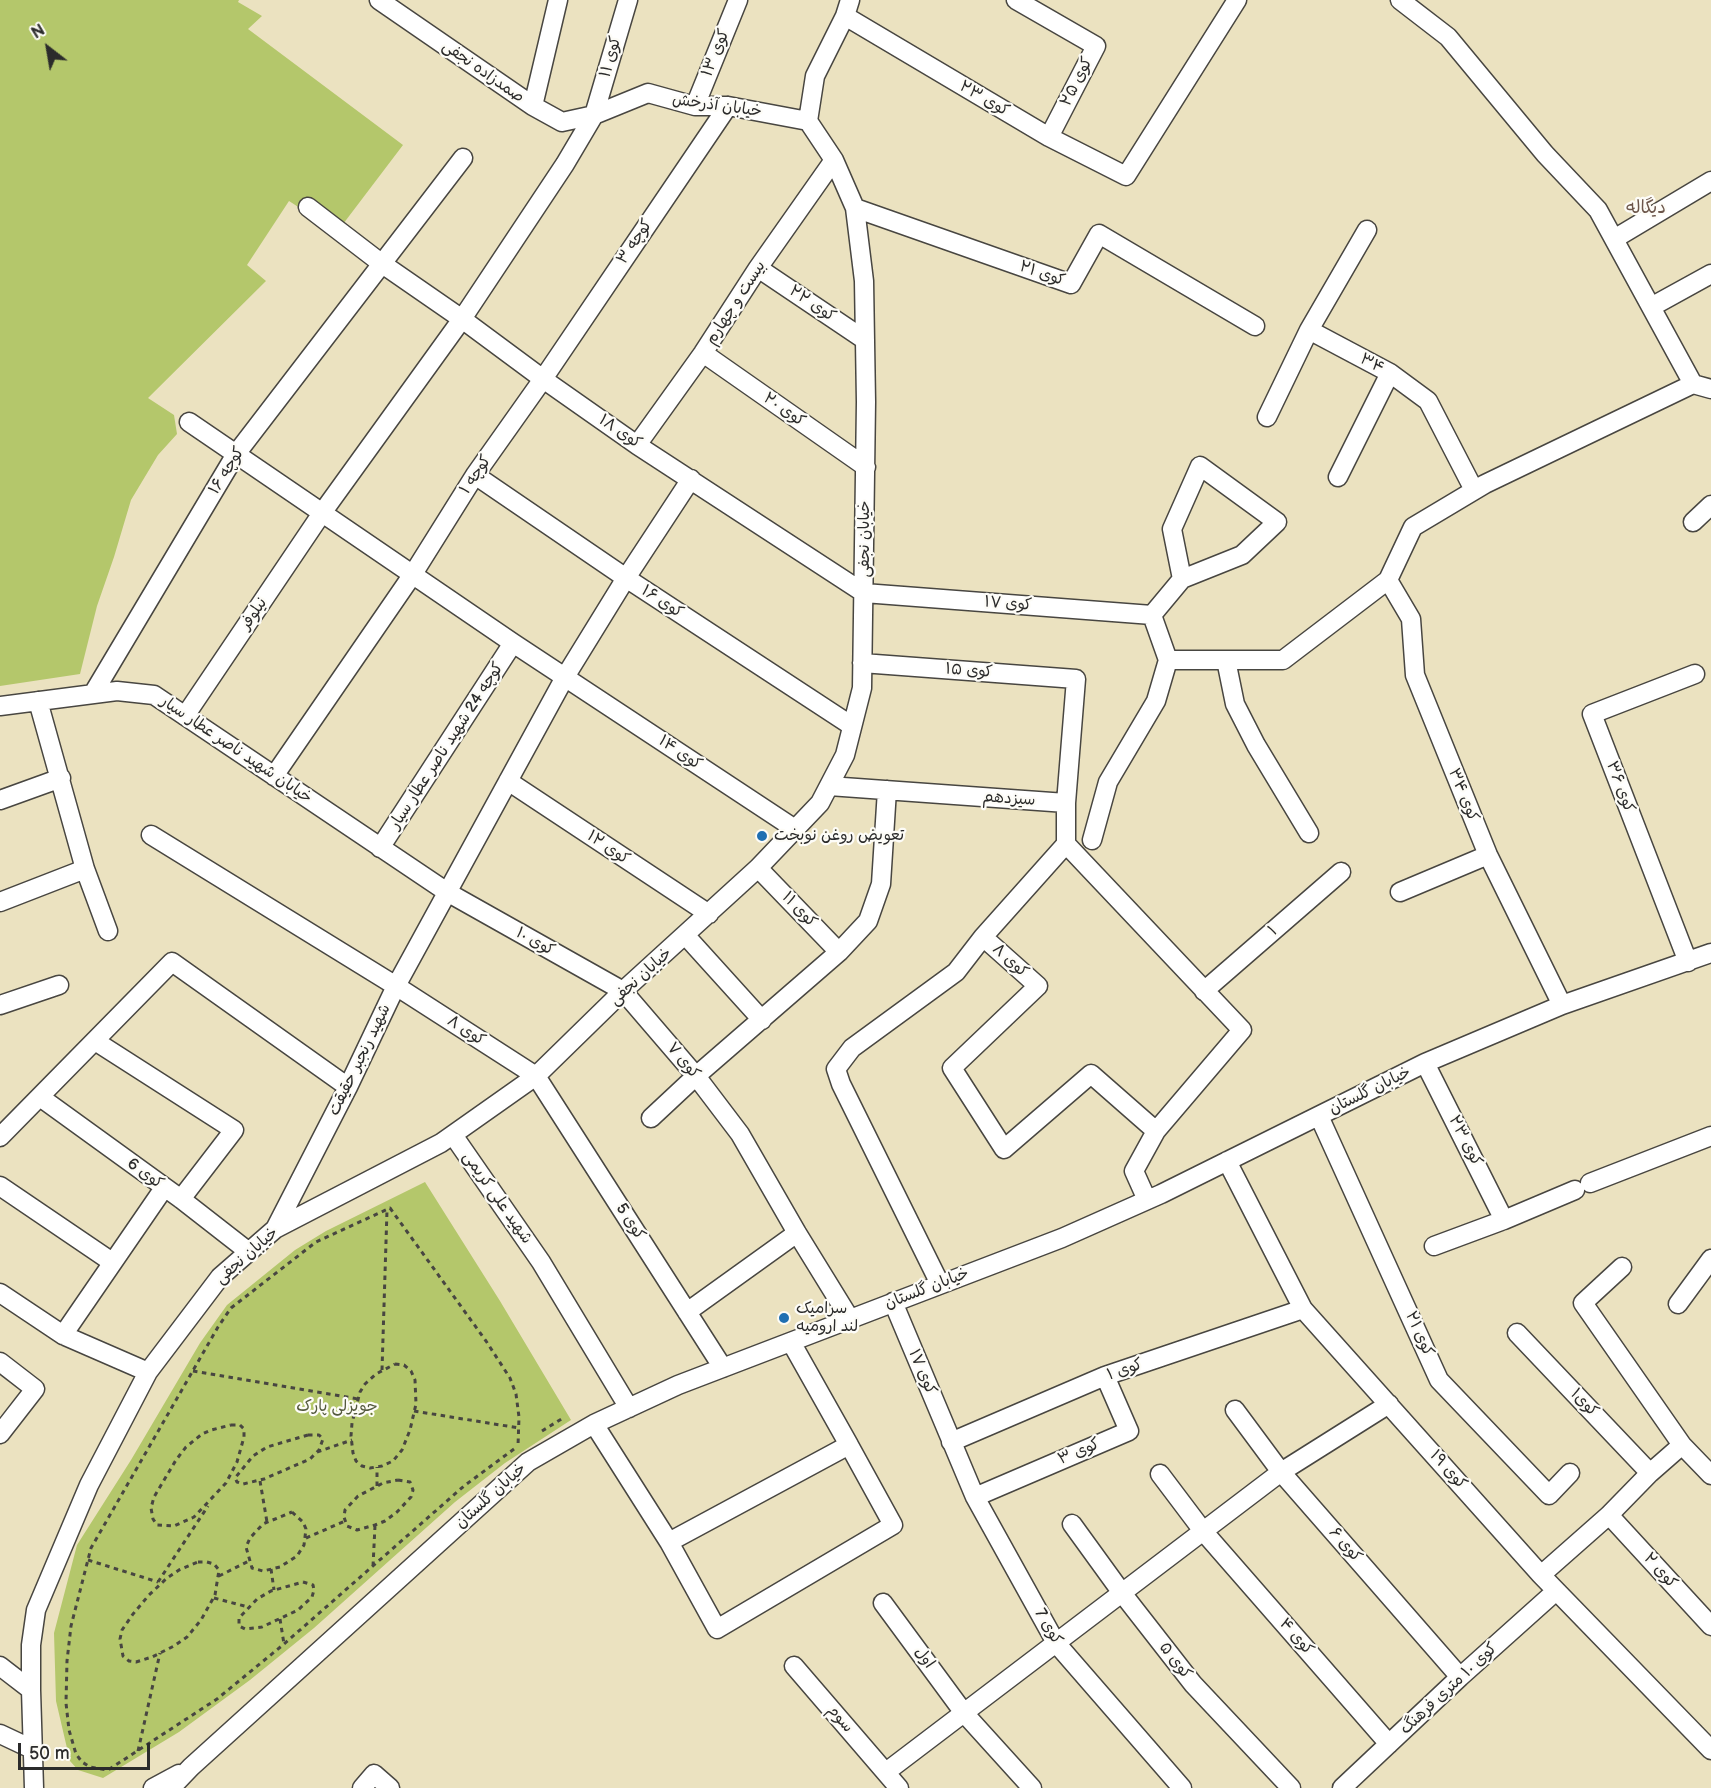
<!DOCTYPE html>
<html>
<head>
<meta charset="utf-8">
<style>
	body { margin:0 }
	#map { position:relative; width:1711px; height:1788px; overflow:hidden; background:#ebe2c0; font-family:"Balsamiq Sans",sans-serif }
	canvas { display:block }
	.north { position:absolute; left:18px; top:18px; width:60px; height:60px; -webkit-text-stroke:4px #fdfcf7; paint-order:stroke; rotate:329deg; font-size:16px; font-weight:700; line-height:24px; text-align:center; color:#2b2b2b }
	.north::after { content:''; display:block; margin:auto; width:21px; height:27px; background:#2b2b2b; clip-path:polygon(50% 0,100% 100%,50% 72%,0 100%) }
	.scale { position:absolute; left:18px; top:1743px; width:132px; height:27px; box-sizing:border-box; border:3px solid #2b2b2b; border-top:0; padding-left:8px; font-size:18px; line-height:21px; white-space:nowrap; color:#2b2b2b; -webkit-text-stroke:4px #fdfcf7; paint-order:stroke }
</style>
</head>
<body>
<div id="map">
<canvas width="1711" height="1788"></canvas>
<div class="north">N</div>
<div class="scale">50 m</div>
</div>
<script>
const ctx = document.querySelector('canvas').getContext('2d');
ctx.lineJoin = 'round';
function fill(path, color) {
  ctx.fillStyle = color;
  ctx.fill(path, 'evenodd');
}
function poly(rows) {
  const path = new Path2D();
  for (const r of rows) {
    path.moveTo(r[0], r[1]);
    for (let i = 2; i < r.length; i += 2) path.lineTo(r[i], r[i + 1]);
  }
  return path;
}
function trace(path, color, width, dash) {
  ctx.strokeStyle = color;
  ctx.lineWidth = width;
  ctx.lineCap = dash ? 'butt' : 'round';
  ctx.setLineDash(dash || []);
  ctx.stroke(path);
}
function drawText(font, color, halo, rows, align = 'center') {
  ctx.font = font + ' "Balsamiq Sans","Playpen Sans Arabic",sans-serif';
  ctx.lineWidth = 4.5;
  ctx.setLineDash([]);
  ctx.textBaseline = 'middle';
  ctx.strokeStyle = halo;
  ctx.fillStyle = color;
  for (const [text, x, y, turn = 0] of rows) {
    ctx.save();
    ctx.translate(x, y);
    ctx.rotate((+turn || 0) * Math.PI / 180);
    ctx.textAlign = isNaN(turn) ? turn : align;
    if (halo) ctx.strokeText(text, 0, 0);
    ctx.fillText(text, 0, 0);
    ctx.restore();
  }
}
fill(poly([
	[0,0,239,0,238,2,262,16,248,29,403,145,337,232,289,201,247,265,266,281,148,398,174,415,177,434,158,455,131,500,114,557,97,606,80,674,0,686],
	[425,1182,500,1301,571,1420,505,1463,455,1502,314,1628,250,1680,179,1732,103,1778,78,1770,70,1761,56,1701,54,1633,77,1545,131,1460,200,1343,227,1305,295,1250,326,1231]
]), '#b4c76b');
const minor = poly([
	[379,0,533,106,562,122,594,115,648,93,695,106,728,106,808,121],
	[1016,0,1096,46,1049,137],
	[1400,0,1448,37,1545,154,1598,210,1693,384],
	[845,16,1049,137,1126,176,1237,0],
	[533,106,558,0],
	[695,106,738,0],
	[308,207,381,263,462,319,543,379,637,445,864,593,1152,615],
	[855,208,1071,284,1099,234,1255,326],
	[1614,239,1711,181],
	[758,268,865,340],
	[1651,307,1711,274],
	[1309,330,1367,230],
	[703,353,866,467],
	[1267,417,1309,330,1390,373,1428,401,1474,490],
	[189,422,513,643,795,829],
	[637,445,703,353,758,268,834,160],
	[475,475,626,578,852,726],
	[1338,477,1390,373],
	[1693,522,1711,505],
	[1388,580,1411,619,1415,675,1488,855,1562,1005],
	[1152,615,1182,579,1242,555,1277,522,1200,466,1172,529,1182,579],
	[1152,615,1168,660],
	[1226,660,1235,704,1256,745,1309,833],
	[94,692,236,454,463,158],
	[38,701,85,869,108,931],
	[0,706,117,691,154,695,447,892,623,991,696,1076,740,1134,797,1233,850,1319],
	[185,716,322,513,462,319,565,164,594,115,628,0],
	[274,776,413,574,475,475,543,379,728,106],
	[508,781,709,914],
	[829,786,1066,803,1076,679,862,663],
	[0,800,61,778],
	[151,835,396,986,536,1076,723,1368],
	[1092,840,1108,782,1156,701,1168,660,1283,660,1388,580,1413,527,1485,484,1693,384,1711,389],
	[380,848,513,643],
	[758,868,839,952],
	[1400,892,1488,855],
	[0,902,85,869],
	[686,936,762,1020],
	[983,937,1038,986,952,1068,1004,1149,1091,1074,1156,1131,1242,1030,1066,844,1066,803],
	[1688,962,1592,714,1695,674],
	[1204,991,1341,872],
	[0,1005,59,985],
	[95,1041,234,1130,181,1199],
	[1425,1063,1504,1220],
	[40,1097,181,1199,249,1252],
	[1319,1116,1439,1380,1549,1495,1570,1473],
	[651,1118,696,1076,839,952,868,921,881,884,887,790],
	[453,1135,541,1262,629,1408],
	[0,1137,172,962,348,1087],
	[1227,1161,1303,1309,1541,1575,1711,1750],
	[1590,1183,1711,1136],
	[0,1186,112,1262],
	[1147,1200,1134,1171,1156,1131],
	[275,1229,348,1087,396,986,565,677,626,578,691,479],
	[1434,1246,1504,1220,1575,1190],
	[1622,1267,1583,1303,1682,1445],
	[940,1284,841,1084,836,1069,852,1048,956,972,983,937,1066,844],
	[0,1293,63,1335,148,1372],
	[893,1302,975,1497,1056,1643,1182,1788],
	[1678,1304,1711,1259],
	[687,1312,797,1233],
	[1517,1333,1650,1473],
	[63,1335,164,1188],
	[0,1362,35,1389,0,1434],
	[1235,1410,1281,1472,1460,1677],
	[594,1424,669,1542,717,1629,893,1525,849,1445],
	[951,1442,1105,1376,1303,1309],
	[1160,1474,1203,1531,1389,1744],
	[975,1497,1129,1431,1105,1376],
	[1609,1515,1711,1626],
	[1072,1524,1122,1593,1193,1684,1291,1788],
	[669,1542,849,1445,791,1342],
	[1541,1575,1609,1515,1650,1473,1682,1445,1711,1475],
	[883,1603,964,1713,1032,1788],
	[0,1666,31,1690],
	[794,1666,899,1788],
	[0,1734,32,1749],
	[886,1772,1281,1472,1389,1404],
	[34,1788,31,1690,31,1645,36,1610,89,1485,148,1372,220,1277,275,1229,441,1143,536,1076,623,991,758,868,820,803,845,755,862,688,866,402,864,281,855,208,834,160,808,121,815,76,845,16,850,0],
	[153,1788,179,1774],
	[171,1788,191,1767,528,1462,594,1424,678,1385,1062,1238,1161,1194,1425,1063,1562,1005,1711,953],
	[362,1788,374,1774,390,1788],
	[1342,1788,1460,1677,1556,1591]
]);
trace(minor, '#484641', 21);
trace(poly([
	[395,1364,404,1365,411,1371,415,1380,416,1404,410,1430,402,1450,393,1461,382,1466,370,1468,362,1466,356,1461,353,1453,351,1436,352,1423,360,1392,365,1384,376,1374,395,1364],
	[382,1370,387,1210],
	[193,1371,358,1399],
	[414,1411,519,1428],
	[231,1425,240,1425,244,1429,244,1437,237,1462,226,1483,194,1517,174,1526,157,1525,153,1519,151,1508,154,1497,176,1460,186,1447,202,1434,211,1430,231,1425],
	[542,1431,563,1418],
	[308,1435,319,1435,323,1439,319,1450,310,1459,264,1479,243,1484,237,1482,235,1478,253,1456,267,1447,308,1435],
	[514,1449,464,1486,284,1644,217,1699,108,1770,90,1767,82,1762,76,1754,69,1730,66,1703,67,1661,71,1626,91,1548,218,1327,231,1308,316,1242,390,1208,486,1341,510,1378,516,1394,519,1417,518,1446],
	[317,1452,352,1440],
	[398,1480,410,1482,413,1490,411,1497,397,1512,385,1521,375,1525,357,1530,347,1526,344,1517,345,1510,358,1496,383,1483,398,1480],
	[260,1481,267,1522],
	[377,1486,377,1467],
	[292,1512,303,1522,306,1529,304,1545,297,1556,280,1567,263,1571,252,1568,246,1547,250,1538,263,1524,292,1512],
	[306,1538,345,1521],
	[88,1560,158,1582],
	[198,1562,207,1562,214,1564,219,1570,215,1595,201,1620,187,1637,174,1646,152,1657,136,1662,129,1661,123,1656,120,1639,122,1630,133,1614,149,1595,167,1578,179,1570,198,1562],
	[373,1566,375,1526],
	[271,1569,274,1590],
	[219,1576,249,1561],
	[158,1582,208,1506],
	[303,1582,313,1585,314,1590,312,1597,298,1610,262,1627,245,1629,239,1626,239,1618,257,1599,271,1591,303,1582],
	[214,1598,248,1607],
	[280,1619,284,1644],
	[138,1751,160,1653]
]), '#484641', 3, [4.5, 4.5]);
trace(minor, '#fff', 18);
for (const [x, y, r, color] of [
	[762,836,6,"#1f6fb2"],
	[784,1318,6,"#1f6fb2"]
]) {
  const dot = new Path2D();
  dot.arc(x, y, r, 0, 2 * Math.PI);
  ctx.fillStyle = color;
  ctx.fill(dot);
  trace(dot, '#fdfcf7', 2);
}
drawText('16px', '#2b2b2b', '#fdfcf7', [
	["کوی ۱۳",716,53,-68],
	["کوی ۱۱",611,57,-74],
	["صمدزاده نجفی",483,72,35],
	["کوی ۲۵",1077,82,-63],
	["کوی ۲۳",984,99,30],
	["خیابان آذرخش",717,106,8],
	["کوچه ۳",635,242,-56],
	["کوی ۲۱",1042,274,19],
	["بیست و چهارم",736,303,-57],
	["کوی ۲۲",812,304,34],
	["۳۴",1372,364,28],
	["کوی ۲۰",784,410,35],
	["کوی ۱۸",620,432,34],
	["کوچه ۱۶",227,471,-58],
	["کوچه ۱",476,475,-56],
	["خیابان نجفی",865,539,-90],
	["کوی ۱۶",662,602,33],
	["کوی ۱۷",1008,604,4],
	["نیلوفر",254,614,-56],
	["کوی ۱۵",969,671,4],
	["کوچه 24 شهید ناصر عطار سیار",447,746,-57],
	["خیابان شهید ناصر عطار سیار",236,750,34],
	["کوی ۱۴",680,753,34],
	["کوی ۳۶",1620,787,69],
	["کوی ۳۴",1463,795,68],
	["سیزدهم",1009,799,4],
	["کوی ۱۲",608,848,34],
	["کوی ۱۱",799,910,46],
	["۱",1273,931,-41],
	["کوی ۱۰",535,942,29],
	["کوی ۸",1010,961,42],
	["خیابان نجفی",641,977,-42],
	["کوی ۸",466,1031,33],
	["شهید رنجبر حقیقت",360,1060,-64],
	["کوی ۷",683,1061,50],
	["خیابان گلستان",1370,1091,-26],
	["کوی ۲۳",1465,1141,63],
	["کوی 6",145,1174,36],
	["شهید علی کریمی",497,1198,55],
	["کوی 5",630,1222,57],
	["خیابان نجفی",247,1256,-41],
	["خیابان گلستان",927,1289,-21],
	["کوی ۲۱",1419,1334,66],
	["کوی ۱",1125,1370,-19],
	["کوی ۱۷",922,1372,67],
	["کوی۱",1584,1403,46],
	["کوی ۳",1079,1452,-23],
	["کوی ۱۹",1448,1470,48],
	["خیابان گلستان",491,1496,-42],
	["کوی ۶",1345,1545,49],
	["کوی ۲",1660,1571,48],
	["کوی 7",1048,1627,59],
	["کوی ۴",1296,1637,49],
	["اول",924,1658,54],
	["کوی ۵",1175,1661,52],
	["کوی ۱۰ متری فرهنگ",1449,1689,-43],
	["سوم",840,1719,49]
]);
drawText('16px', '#2b2b2b', '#fdfcf7', [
	["تعویض روغن نوبخت",774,836],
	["سرامیک",796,1309],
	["لند ارومیه",796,1327]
], 'left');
drawText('16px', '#545a3e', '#fdfcf7', [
	["جویزلی پارک",337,1407]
]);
drawText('18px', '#6c564b', '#fdfcf7', [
	["دیگاله",1646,208]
]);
</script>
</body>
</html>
